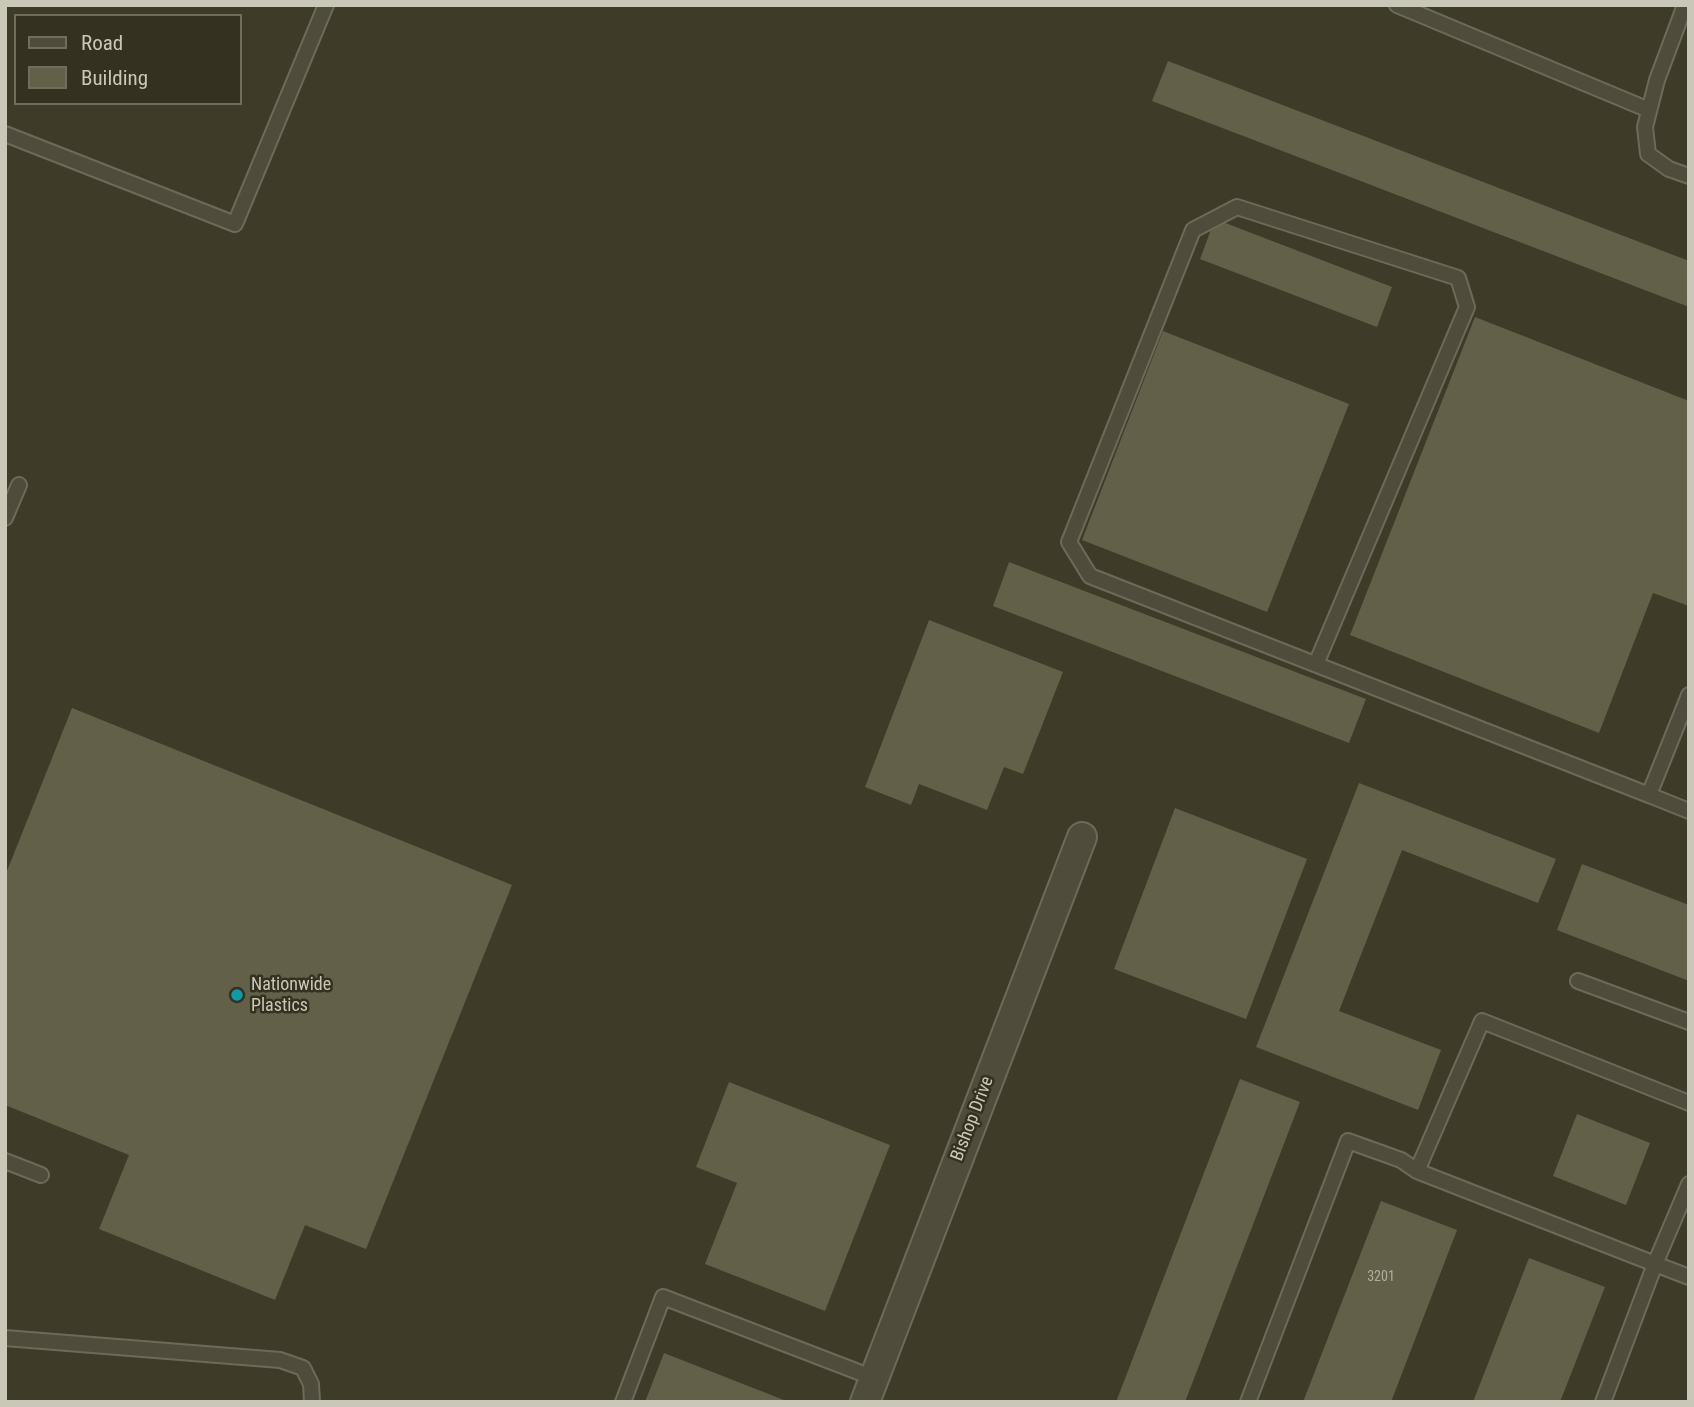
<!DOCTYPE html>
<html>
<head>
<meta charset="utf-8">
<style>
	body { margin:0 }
	#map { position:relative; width:1694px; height:1407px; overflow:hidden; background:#3e3b28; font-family:"Roboto Condensed",sans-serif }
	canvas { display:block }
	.frame { position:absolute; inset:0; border:7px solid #c9c8b8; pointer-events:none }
	.legend { position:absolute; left:14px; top:14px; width:228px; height:91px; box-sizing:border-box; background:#343120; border:2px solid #706d5d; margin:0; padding:9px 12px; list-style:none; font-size:21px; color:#c9c8b8 }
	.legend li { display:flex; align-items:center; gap:14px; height:35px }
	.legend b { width:35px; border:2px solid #706d5d }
</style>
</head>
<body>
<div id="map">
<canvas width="1694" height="1407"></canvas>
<div class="frame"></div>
<ul class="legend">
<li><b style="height:9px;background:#4f4c3c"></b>Road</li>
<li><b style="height:19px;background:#626049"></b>Building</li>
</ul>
</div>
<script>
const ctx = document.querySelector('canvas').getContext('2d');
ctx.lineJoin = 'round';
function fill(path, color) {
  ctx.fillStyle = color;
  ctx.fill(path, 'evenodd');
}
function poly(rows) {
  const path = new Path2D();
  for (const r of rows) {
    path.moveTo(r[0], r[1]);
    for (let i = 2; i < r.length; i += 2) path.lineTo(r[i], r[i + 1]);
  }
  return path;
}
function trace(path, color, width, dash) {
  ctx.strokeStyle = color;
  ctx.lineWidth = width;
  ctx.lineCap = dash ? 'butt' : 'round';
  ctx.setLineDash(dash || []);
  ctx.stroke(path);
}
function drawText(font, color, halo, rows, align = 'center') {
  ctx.font = font + ' "Roboto Condensed",sans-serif';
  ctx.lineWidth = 5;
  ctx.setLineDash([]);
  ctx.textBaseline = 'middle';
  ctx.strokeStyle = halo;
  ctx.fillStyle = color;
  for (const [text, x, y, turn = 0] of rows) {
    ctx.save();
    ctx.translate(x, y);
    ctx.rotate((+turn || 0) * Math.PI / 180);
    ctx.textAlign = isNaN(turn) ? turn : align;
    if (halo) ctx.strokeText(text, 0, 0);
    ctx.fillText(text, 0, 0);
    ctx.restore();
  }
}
fill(poly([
	[1168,61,1689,261,1689,307,1152,101],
	[1215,219,1392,287,1377,327,1200,259],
	[1475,317,1689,401,1689,606,1653,593,1599,733,1350,635],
	[1163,331,1349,404,1267,612,1082,540],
	[1009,562,1366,699,1349,743,993,606],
	[929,620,1063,672,1023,774,1004,767,987,810,919,784,911,805,865,787],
	[72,708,512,885,366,1249,305,1225,275,1300,99,1229,129,1155,5,1105,5,876],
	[1359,783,1556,859,1538,903,1402,850,1339,1011,1441,1050,1418,1110,1256,1047],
	[1175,808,1307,859,1246,1019,1114,969],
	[1582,864,1689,905,1689,981,1557,930],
	[1240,1079,1300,1102,1185,1402,1116,1402],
	[729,1082,890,1145,825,1311,705,1264,737,1183,696,1167],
	[1577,1114,1650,1143,1626,1205,1553,1176],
	[1381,1201,1457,1230,1391,1402,1303,1402],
	[1529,1258,1605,1287,1560,1402,1473,1402],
	[664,1353,789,1402,645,1402]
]), '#626049');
const lane = poly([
	[1397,5,1649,110],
	[1685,5,1657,80,1645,127,1648,154,1669,169,1689,176],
	[5,134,235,224,326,5],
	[5,518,19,485],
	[1316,664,1467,307,1458,278,1237,207,1193,230,1069,542,1090,576,1649,795],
	[1689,695,1649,795,1689,811],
	[1578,981,1689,1022],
	[5,1161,41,1175],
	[1417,1171,1655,1264,1689,1184],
	[5,1338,280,1360,303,1368,311,1384,312,1402],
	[623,1402,663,1297,874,1378],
	[1248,1402,1348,1141,1401,1160,1417,1171,1482,1021,1689,1103],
	[1603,1402,1655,1264,1689,1277]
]);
const street = poly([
	[865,1402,1082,837]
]);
trace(lane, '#6c6a5a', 18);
trace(street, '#6c6a5a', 32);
trace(lane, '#4f4c3c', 14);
trace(street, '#4f4c3c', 28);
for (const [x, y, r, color] of [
	[237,995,7,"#0f9aa8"]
]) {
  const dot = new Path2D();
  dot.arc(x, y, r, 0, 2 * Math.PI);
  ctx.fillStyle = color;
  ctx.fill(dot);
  trace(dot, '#343120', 2.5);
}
drawText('14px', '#afae9c', null, [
	["3201",1381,1277]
]);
drawText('18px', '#c9c8b8', '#343120', [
	["Nationwide",251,985],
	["Plastics",251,1006]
], 'left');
drawText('18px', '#c9c8b8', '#343120', [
	["Bishop Drive",973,1119,-69]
]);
</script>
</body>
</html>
